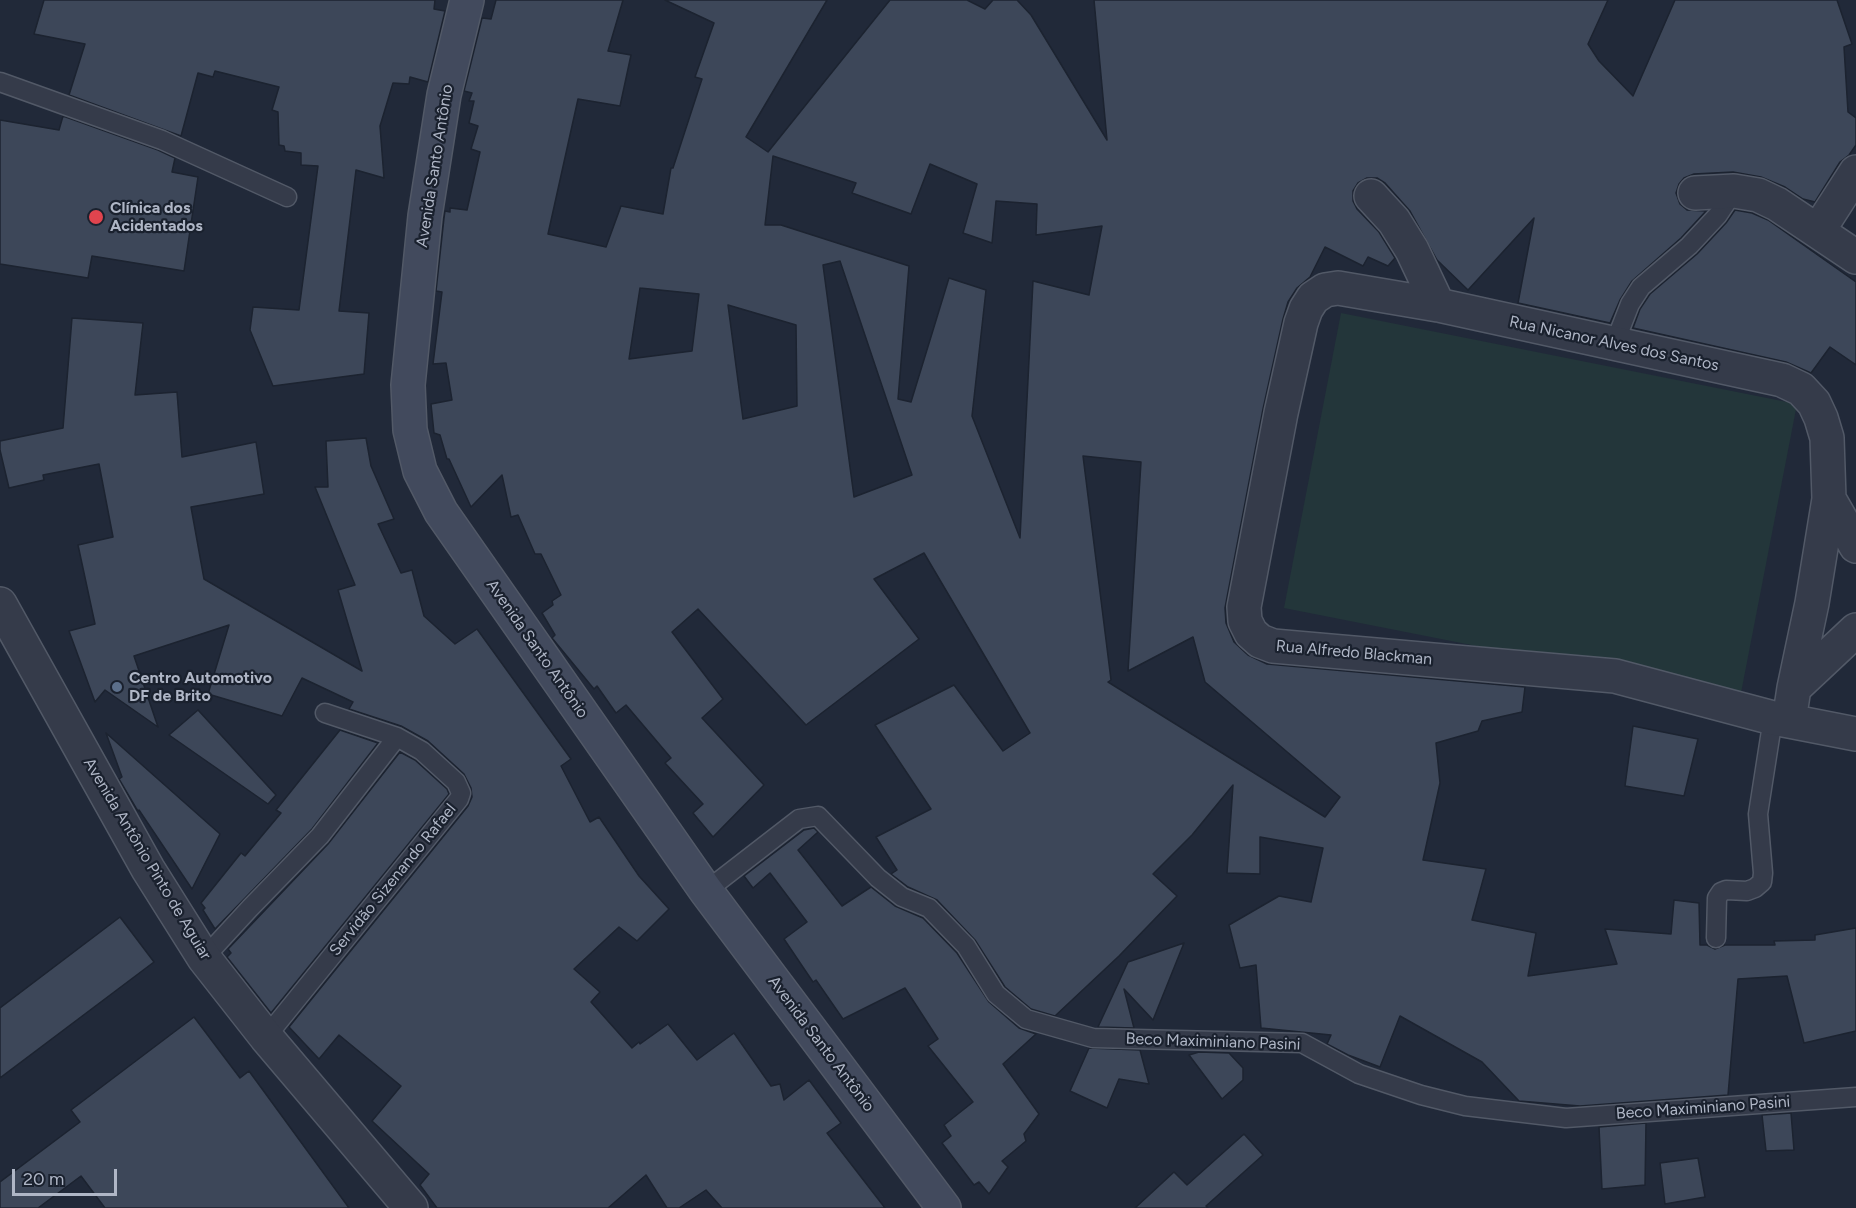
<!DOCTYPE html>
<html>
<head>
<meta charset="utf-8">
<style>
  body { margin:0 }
  #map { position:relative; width:1856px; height:1208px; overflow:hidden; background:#212939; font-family:Figtree,sans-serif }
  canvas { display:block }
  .scale { position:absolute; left:12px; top:1169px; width:105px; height:27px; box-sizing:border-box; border:3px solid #afb6c6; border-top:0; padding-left:8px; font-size:18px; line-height:21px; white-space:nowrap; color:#afb6c6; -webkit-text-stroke:4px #1a212e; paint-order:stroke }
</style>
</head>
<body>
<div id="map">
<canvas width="1856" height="1208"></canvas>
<div class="scale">20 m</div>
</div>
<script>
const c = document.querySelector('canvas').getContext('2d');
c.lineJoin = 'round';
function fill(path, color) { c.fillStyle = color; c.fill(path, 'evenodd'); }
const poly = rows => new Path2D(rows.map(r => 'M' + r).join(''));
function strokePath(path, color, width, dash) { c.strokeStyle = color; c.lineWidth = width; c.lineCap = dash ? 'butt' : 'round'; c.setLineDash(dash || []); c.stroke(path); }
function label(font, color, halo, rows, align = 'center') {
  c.font = font + ' Figtree,sans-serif'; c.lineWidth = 4.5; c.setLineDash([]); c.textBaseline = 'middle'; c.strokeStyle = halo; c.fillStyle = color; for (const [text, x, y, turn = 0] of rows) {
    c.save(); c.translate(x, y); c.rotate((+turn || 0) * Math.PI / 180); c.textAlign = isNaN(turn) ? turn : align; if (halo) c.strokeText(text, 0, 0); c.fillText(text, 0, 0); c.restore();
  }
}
const green = poly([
  [1341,313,1797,404,1740,698,1284,608]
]);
const building = poly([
  [44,0,435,0,434,9,445,11,428,82,410,77,409,84,393,83,380,126,384,178,356,170,339,311,369,313,364,374,273,386,250,330,253,307,299,310,318,166,301,165,301,153,285,151,284,146,279,145,278,112,272,110,279,87,215,71,213,77,198,73,181,136,69,95,85,44,34,34,44,0],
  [496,0,623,0,608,51,631,55,620,106,578,99,548,234,606,247,621,206,663,214,671,168,673,168,702,79,695,77,714,23,665,0,827,0,746,137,768,152,890,0,967,0,985,9,993,0,1017,0,1031,15,1107,140,1094,0,1608,0,1588,44,1599,61,1633,96,1675,0,1837,0,1852,44,1844,47,1848,112,1856,118,1856,145,1849,155,1840,162,1815,202,1803,199,1785,187,1761,177,1733,172,1694,174,1684,178,1679,184,1676,193,1680,204,1687,210,1706,211,1681,238,1632,281,1620,300,1610,323,1518,303,1534,218,1468,290,1437,260,1410,211,1385,183,1377,178,1367,178,1358,183,1353,191,1353,201,1357,209,1379,232,1395,258,1388,266,1368,257,1363,266,1325,247,1310,277,1297,288,1288,302,1283,319,1263,409,1225,608,1226,623,1234,642,1248,655,1267,664,1525,687,1522,712,1482,721,1478,731,1436,743,1440,783,1423,860,1486,869,1472,920,1536,933,1528,976,1617,964,1605,929,1671,934,1674,900,1699,903,1700,945,1707,945,1715,949,1725,945,1775,945,1774,941,1815,940,1815,935,1856,928,1856,1031,1804,1043,1787,976,1738,979,1728,1095,1580,1106,1519,1101,1482,1062,1400,1016,1380,1067,1348,1055,1327,1044,1331,1035,1261,1028,1256,965,1240,968,1229,925,1279,896,1311,902,1323,848,1260,837,1260,874,1227,873,1233,785,1192,835,1153,874,1177,896,1119,956,1055,1016,1031,1009,1005,987,975,940,937,900,908,887,891,874,897,870,876,837,931,809,875,725,954,685,1003,751,1030,733,924,553,874,579,919,639,806,725,698,609,672,632,723,699,702,718,764,785,713,837,693,813,703,804,665,763,671,758,626,705,616,713,597,686,594,689,552,638,555,635,542,613,553,605,552,601,561,595,541,554,535,554,518,515,511,517,502,475,471,507,449,459,447,459,440,435,434,433,431,404,452,400,446,363,433,364,442,292,436,291,444,218,445,211,450,212,450,208,467,210,480,152,471,149,478,126,469,123,474,101,469,101,472,93,464,91,482,18,491,19,496,0],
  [773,156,856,183,852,193,911,214,930,164,977,184,963,233,992,243,996,201,1037,204,1036,235,1102,226,1089,295,1033,281,1020,538,972,416,986,290,949,278,911,402,898,399,909,266,781,225,765,225,773,156],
  [840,261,912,475,854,497,823,265,840,261],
  [640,288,699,294,692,351,629,359,640,288],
  [728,305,796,325,797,406,743,419,728,305],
  [1083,456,1141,462,1128,671,1193,637,1205,682,1340,797,1325,817,1108,682,1111,680,1083,456],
  [63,116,158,150,175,158,172,172,198,177,184,271,92,256,88,278,0,264,0,120,59,130,63,116],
  [1735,210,1752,213,1768,220,1856,282,1856,365,1830,347,1811,373,1786,362,1633,328,1640,309,1650,294,1697,254,1726,223,1735,210],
  [72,318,143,323,135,395,177,392,182,457,256,442,264,494,191,507,204,579,362,671,338,590,355,585,315,487,328,487,326,441,366,438,371,466,394,519,378,524,401,573,412,570,424,616,455,644,477,629,571,759,561,766,590,822,599,817,639,876,669,909,637,941,619,927,574,969,600,992,591,1002,632,1048,639,1042,640,1044,668,1024,697,1060,734,1033,771,1086,780,1084,784,1100,809,1080,841,1123,827,1133,885,1208,722,1208,706,1190,679,1208,667,1208,646,1175,608,1208,437,1208,420,1185,429,1174,372,1121,401,1086,339,1035,319,1059,289,1027,468,806,472,797,471,788,464,774,428,741,401,726,349,709,353,702,302,678,282,716,208,694,229,625,134,656,158,727,105,690,95,702,69,631,95,624,78,545,113,537,99,464,43,475,44,480,9,488,0,450,0,441,63,428,72,318],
  [198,710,276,795,268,804,169,735,198,710],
  [1633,726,1698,739,1684,796,1625,786,1633,726],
  [340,730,378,743,312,829,215,929,203,910,205,908,201,903,241,853,245,856,281,813,276,810,340,730],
  [106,733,220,834,192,889,139,810,138,811,136,808,119,779,122,777,106,733],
  [400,752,415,760,447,789,449,794,271,1013,227,957,231,953,228,949,328,844,400,752],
  [814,828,818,832,798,850,842,906,871,887,895,906,923,918,957,953,989,1002,1019,1028,1036,1034,1003,1064,1039,1114,1024,1134,1026,1141,1002,1161,1008,1167,989,1194,979,1182,974,1185,942,1143,951,1136,944,1125,973,1102,928,1046,938,1039,905,988,843,1019,816,980,813,982,784,939,807,922,770,873,753,888,744,876,804,830,814,828],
  [120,917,154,962,0,1078,0,1008,120,917],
  [1184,943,1153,1020,1124,989,1134,1028,1098,1027,1128,962,1184,943],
  [194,1017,240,1078,249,1071,349,1208,105,1208,81,1176,38,1208,0,1208,0,1182,80,1122,71,1110,194,1017],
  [1089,1048,1140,1050,1149,1084,1119,1079,1107,1108,1070,1091,1089,1048],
  [1199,1052,1229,1053,1243,1068,1243,1080,1222,1099,1189,1055,1199,1052],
  [1791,1113,1794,1150,1766,1151,1762,1115,1791,1113],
  [1646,1123,1645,1185,1602,1189,1599,1127,1646,1123],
  [1244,1134,1263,1155,1206,1206,1208,1208,1135,1208,1174,1172,1187,1185,1244,1134],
  [1698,1158,1705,1197,1665,1204,1660,1163,1698,1158]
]);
const lane = poly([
  [0,82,162,140,287,197],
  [1614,345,1630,304,1641,287,1689,246,1718,215,1734,191],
  [706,891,799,819,818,816,878,878,902,897,929,908,966,946,996,994,1026,1019,1093,1038,1302,1043,1359,1074,1421,1095,1465,1106,1566,1118,1856,1097],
  [1716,938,1717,898,1721,892,1726,890,1747,891,1755,888,1762,882,1763,873,1758,814,1773,718],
  [204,958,250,908,320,836,397,737],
  [266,1037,459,799,461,793,456,782,422,751,397,737,325,713]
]);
const street = poly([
  [1695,193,1734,191,1758,195,1777,204,1856,257],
  [1371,196,1394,221,1412,250,1438,305],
  [1818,231,1856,172],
  [1829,499,1856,546],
  [0,604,148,869,204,958,266,1037,411,1208],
  [1794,688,1856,630],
  [1789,721,1794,688,1812,603,1829,499,1827,438,1821,418,1814,403,1801,389,1782,380,1438,305,1338,288,1325,290,1313,298,1306,309,1301,323,1281,413,1244,607,1245,621,1251,633,1260,641,1273,646,1615,676,1773,718,1789,721,1856,734]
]);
const secondary = poly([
  [467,0,444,95,425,216,408,385,410,430,420,471,441,512,706,891,944,1208]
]);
const markers = [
  [96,217,8,"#e0444e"],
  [117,687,6,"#5c6f8a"]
];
const streetNames = [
  ["Avenida Santo Antônio",435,166,-81],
  ["Rua Nicanor Alves dos Santos",1614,344,12],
  ["Avenida Santo Antônio",537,649,55],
  ["Rua Alfredo Blackman",1354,653,5],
  ["Avenida Antônio Pinto de Aguiar",147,859,59],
  ["Servidão Sizenando Rafael",393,880,-51],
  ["Beco Maximiniano Pasini",1213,1042,2],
  ["Avenida Santo Antônio",821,1044,53],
  ["Beco Maximiniano Pasini",1703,1108,-4]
];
const poiNames = [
  ["Clínica dos",110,208],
  ["Acidentados",110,226],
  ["Centro Automotivo",129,678],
  ["DF de Brito",129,696]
];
fill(green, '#23363a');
fill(building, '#3d4759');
strokePath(building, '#1c2330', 1.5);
strokePath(lane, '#525967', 21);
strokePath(street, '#525967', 36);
strokePath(secondary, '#525967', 36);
strokePath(lane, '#353b4a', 18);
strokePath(street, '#353b4a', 33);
strokePath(secondary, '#424a5d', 33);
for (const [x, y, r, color] of markers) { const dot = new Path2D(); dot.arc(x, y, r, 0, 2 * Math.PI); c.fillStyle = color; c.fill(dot); strokePath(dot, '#1a212e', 2); }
label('16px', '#afb6c6', '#1a212e', streetNames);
label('bold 16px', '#afb6c6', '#1a212e', poiNames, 'left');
</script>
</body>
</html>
